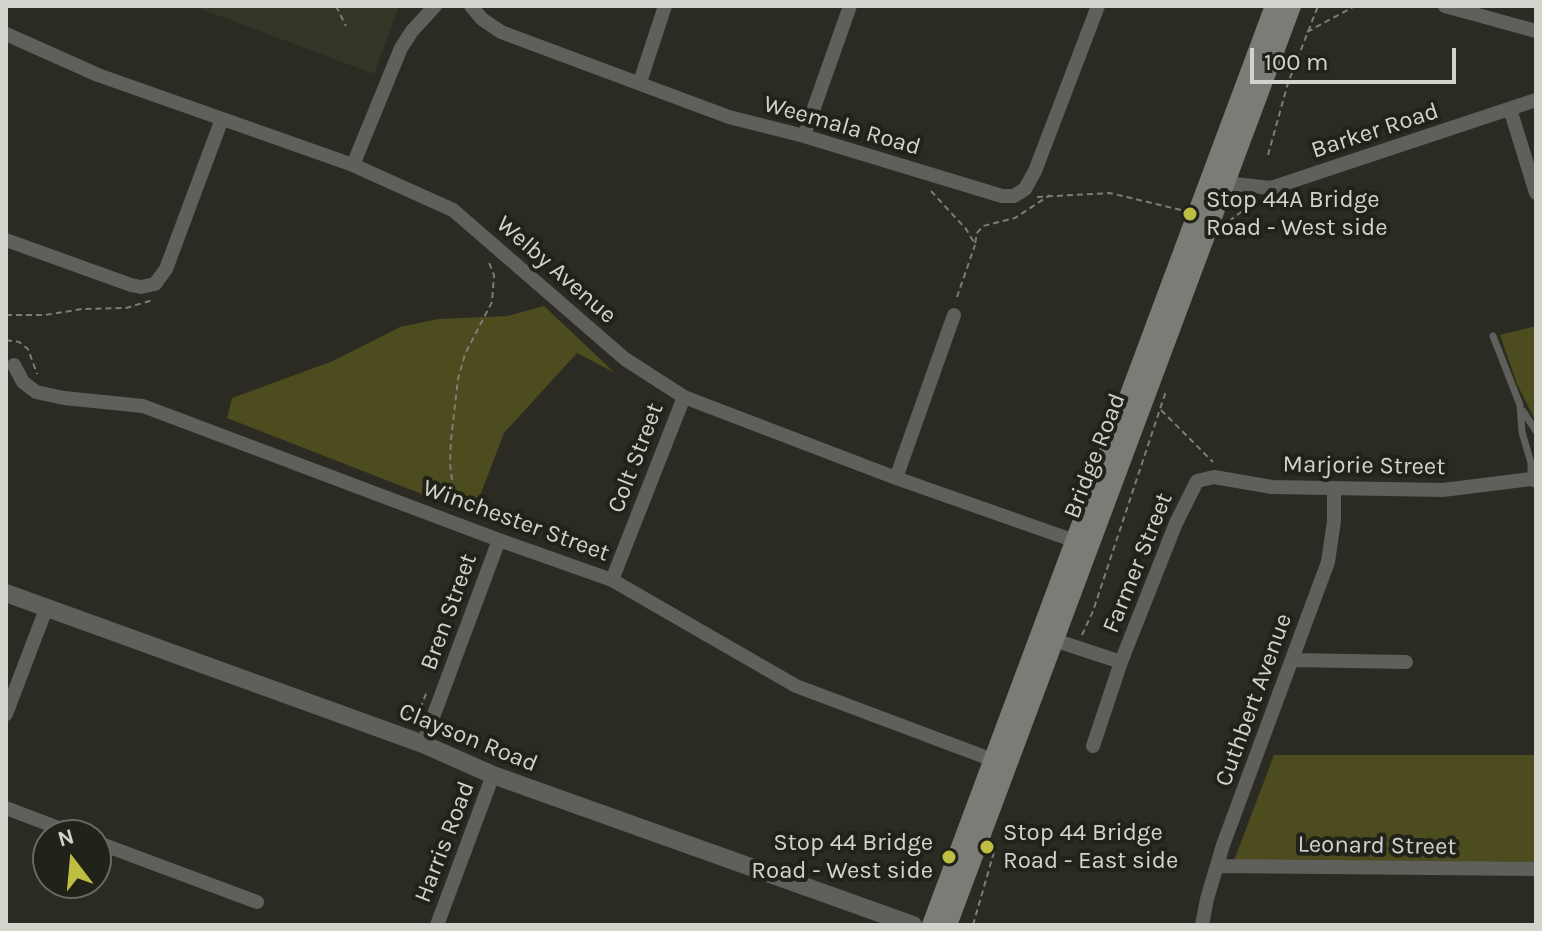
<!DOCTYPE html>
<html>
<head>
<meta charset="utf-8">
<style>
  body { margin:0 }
  #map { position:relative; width:1542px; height:931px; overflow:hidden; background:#2b2b23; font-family:Karla,sans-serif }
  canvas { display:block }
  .frame { position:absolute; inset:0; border:8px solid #d3d3ce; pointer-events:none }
  .north { position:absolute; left:32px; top:819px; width:80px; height:80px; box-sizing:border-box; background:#21221a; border:2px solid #686962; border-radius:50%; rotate:344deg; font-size:22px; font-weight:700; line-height:32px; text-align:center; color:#d3d3ce }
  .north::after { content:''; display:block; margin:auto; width:28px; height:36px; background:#bebf42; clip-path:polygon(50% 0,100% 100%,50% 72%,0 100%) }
  .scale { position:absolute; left:1250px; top:48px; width:206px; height:36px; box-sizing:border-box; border:4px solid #d3d3ce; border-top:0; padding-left:10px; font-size:24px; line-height:28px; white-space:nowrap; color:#d3d3ce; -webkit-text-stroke:6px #21221a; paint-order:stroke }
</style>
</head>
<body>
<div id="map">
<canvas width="1542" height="931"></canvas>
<div class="frame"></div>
<div class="north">N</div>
<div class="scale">100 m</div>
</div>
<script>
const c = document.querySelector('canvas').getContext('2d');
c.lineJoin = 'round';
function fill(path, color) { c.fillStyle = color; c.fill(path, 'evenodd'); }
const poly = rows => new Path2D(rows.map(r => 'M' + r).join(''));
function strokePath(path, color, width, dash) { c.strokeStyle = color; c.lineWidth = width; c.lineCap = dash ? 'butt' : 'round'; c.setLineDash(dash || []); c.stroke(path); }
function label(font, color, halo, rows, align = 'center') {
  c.font = font + ' Karla,sans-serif'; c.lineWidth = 8; c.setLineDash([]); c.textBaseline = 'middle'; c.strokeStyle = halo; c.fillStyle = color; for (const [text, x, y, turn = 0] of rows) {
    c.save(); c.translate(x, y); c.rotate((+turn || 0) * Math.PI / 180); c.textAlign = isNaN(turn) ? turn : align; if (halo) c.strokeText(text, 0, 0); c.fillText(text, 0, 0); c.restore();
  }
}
const built = poly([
  [193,6,399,6,374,74]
]);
const green = poly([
  [544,306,615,373,577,353,504,433,473,514,227,418,232,398,333,361,400,327,438,319,507,316],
  [1536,326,1536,422,1517,384,1500,335],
  [1274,755,1536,755,1536,869,1232,866]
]);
const path = poly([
  [336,6,346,26],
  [1307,32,1355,6],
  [1268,155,1288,83,1318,6],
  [931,191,966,229,975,244,977,233,983,226,1015,218,1050,195],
  [1037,197,1110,193,1181,210],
  [1229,221,1256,201],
  [957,297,975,245],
  [6,315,45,315,82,309,126,308,153,300],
  [6,340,19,342,28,349,37,374],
  [1161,410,1213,462],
  [471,514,461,503,453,488,450,463,451,440,458,379,465,354,492,302,494,275,488,260],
  [1082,635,1093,611,1166,391],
  [421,707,402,714,415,722,421,707,427,691],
  [973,925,994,852]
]);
const service = poly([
  [1493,336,1520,405,1522,432,1531,463,1531,479],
  [1523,411,1536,431]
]);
const minor = poly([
  [471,6,482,19,501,32,729,117,804,136,1002,196,1014,196,1025,189,1035,171,1098,6],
  [1445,6,1536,31],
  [6,34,98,75,353,165,453,210,625,359,684,397,896,478,1075,541],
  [640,82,665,6],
  [1510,109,1536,193],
  [804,136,850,6],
  [353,165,401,48,412,31,435,6],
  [1225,183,1271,188,1536,100],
  [6,240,131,285,141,287,155,284,166,269,222,119],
  [14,365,23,382,36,392,64,398,143,406,499,540,612,580,796,686,993,760],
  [896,478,954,315],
  [612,580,684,397],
  [1054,640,1121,662],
  [1292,660,1406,662],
  [6,714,46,609],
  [423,744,499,540],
  [1093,746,1121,662,1176,523,1197,481,1214,477,1272,487,1443,490,1531,479,1536,481],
  [6,808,77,835],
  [96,842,257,902],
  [1217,866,1536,869],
  [437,925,493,775],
  [1202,925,1207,899,1223,845,1328,562,1334,521,1334,489]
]);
const tertiary = poly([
  [6,593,423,744,493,775,913,925]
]);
const secondary = poly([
  [932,925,1275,6],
  [947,925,1291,6]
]);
const markers = [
  [1190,214,8,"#bebf42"],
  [987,847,8,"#bebf42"],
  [949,857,8,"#bebf42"]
];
const streetNames = [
  ["Weemala Road",842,126,16],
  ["Barker Road",1375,131,-18],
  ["Welby Avenue",556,270,41],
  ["Bridge Road",1095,456,-69],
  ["Colt Street",636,458,-69],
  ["Marjorie Street",1364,466,1],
  ["Winchester Street",516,521,20],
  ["Farmer Street",1138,563,-68],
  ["Bren Street",449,612,-70],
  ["Cuthbert Avenue",1254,700,-70],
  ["Clayson Road",468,738,22],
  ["Harris Road",445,842,-69],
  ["Leonard Street",1377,846,1]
];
const poiNames = [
  ["Stop 44A Bridge",1206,200],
  ["Road - West side",1206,228],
  ["Stop 44 Bridge",1003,833],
  ["Road - East side",1003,861],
  ["Stop 44 Bridge",933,843,"right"],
  ["Road - West side",933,871,"right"]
];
fill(built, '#343527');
fill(green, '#4c4c1e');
strokePath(path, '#7d7d76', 2, [6, 4]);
strokePath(service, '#5f5f5b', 7);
strokePath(minor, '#5f5f5b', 14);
strokePath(tertiary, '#5f5f5b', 18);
strokePath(secondary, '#7b7c76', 20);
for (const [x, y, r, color] of markers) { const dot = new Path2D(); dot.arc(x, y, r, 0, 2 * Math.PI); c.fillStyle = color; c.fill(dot); strokePath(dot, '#21221a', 3); }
label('24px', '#d3d3ce', '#21221a', streetNames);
label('24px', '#d3d3ce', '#21221a', poiNames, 'left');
</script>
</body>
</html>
